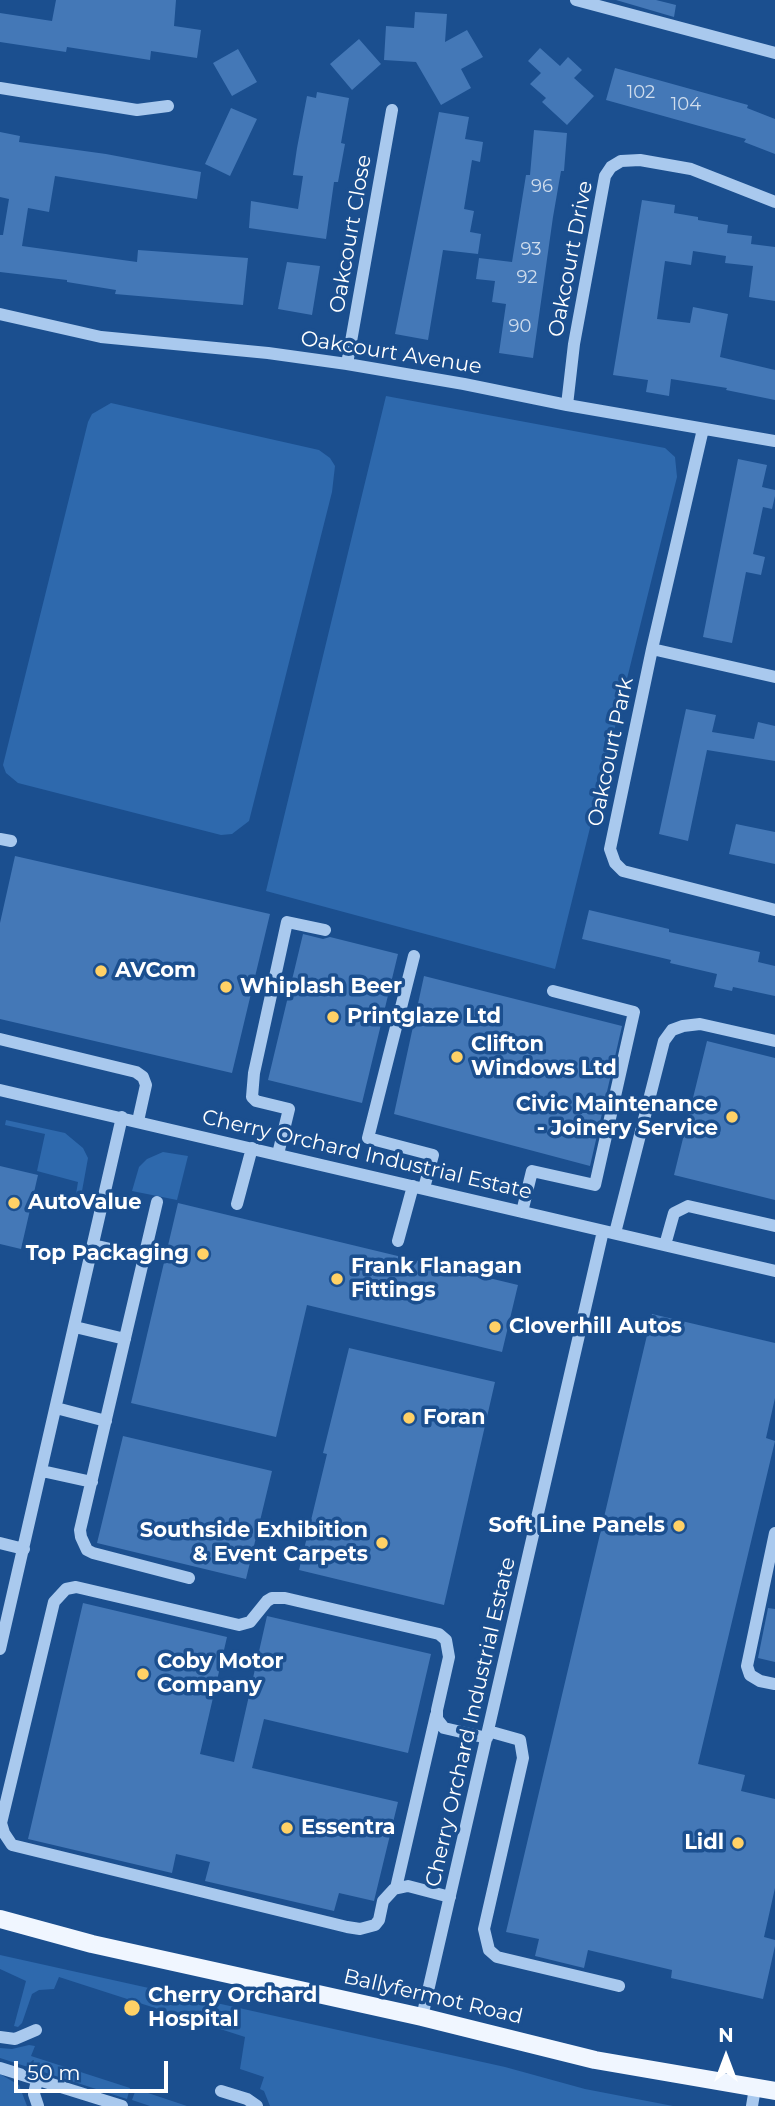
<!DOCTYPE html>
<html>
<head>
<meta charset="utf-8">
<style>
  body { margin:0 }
  #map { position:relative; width:775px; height:2106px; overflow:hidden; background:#1b4f8f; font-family:Montserrat,sans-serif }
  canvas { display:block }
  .north { position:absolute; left:691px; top:2022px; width:70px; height:70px; -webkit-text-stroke:5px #1b4f8f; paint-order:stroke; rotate:0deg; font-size:19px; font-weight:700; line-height:28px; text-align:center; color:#fff }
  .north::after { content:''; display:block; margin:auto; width:24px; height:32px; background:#fff; clip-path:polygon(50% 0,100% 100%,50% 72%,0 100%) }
  .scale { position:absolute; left:14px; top:2061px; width:154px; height:32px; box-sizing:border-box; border:4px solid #fff; border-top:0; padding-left:9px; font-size:21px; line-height:24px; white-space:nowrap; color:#fff; -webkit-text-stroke:5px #1b4f8f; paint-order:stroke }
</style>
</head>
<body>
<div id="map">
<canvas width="775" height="2106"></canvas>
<div class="north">N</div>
<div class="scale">50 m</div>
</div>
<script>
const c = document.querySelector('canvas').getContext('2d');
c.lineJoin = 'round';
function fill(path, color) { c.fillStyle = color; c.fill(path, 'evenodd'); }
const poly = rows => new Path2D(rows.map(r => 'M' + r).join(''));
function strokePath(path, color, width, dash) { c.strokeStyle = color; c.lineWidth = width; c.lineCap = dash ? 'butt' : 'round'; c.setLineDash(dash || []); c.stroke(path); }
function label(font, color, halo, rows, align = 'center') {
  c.font = font + ' Montserrat,sans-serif'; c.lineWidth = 7; c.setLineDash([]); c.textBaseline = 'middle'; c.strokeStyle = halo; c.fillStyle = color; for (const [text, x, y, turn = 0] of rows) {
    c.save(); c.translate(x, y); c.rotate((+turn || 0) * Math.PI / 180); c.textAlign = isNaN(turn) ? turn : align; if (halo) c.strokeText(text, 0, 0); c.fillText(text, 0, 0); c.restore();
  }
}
const green = poly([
  [386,396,665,448,675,457,677,477,555,969,266,891],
  [111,403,319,450,330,458,335,466,332,492,249,821,232,834,221,835,18,783,6,773,3,765,88,422,92,414],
  [6,1120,65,1133,83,1148,88,1158,80,1202,75,1200,78,1182,37,1171,45,1134,5,1125],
  [163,1152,188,1156,177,1200,132,1191,139,1167,147,1159],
  [0,1955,505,2067,585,2089,673,2106,270,2106,264,2091,260,2089,264,2077,240,2069,245,2037,59,1977,54,1989,39,1990,32,1994,22,2023,18,2027,14,2026,26,1981,0,1969],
  [29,2045,35,2046,31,2056,130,2088,127,2099,0,2058,0,2048,12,2049],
  [0,2074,19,2085,27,2106,0,2106],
  [136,2089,187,2106,150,2106,132,2100]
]);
const building = poly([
  [56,0,176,0,174,26,201,30,197,58,151,51,150,60,67,47,66,52,0,42,0,13,52,21],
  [616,0,656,0,676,5,674,17],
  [415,12,447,14,445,42,467,30,483,57,461,69,471,88,441,105,416,62,384,60,386,26,414,28],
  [359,39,381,64,352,90,330,64],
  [540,48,560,66,568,57,582,70,574,78,594,96,567,125,542,102,546,98,530,84,541,73,528,61],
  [238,49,257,82,232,96,213,63],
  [615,68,748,105,747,108,775,119,775,154,744,142,746,139,606,100],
  [317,92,349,98,341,143,345,144,338,182,334,182,326,239,249,228,251,201,298,209,303,176,293,175,297,148,307,96,316,98],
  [231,108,257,119,230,176,205,164],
  [439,112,469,117,465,139,483,142,480,162,472,160,464,209,474,211,470,232,481,234,478,254,443,250,428,340,395,334],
  [534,130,567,133,564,171,561,171,553,217,533,358,499,353,506,304,492,302,495,281,476,279,479,258,512,262,526,175,530,175],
  [0,132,20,136,19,142,106,154,201,172,197,199,55,176,49,212,28,208,22,246,137,262,138,250,248,258,243,305,115,294,116,290,67,282,67,280,0,272,0,235,3,235,9,199,0,197],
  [642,200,675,205,674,213,698,217,698,220,728,225,727,233,752,236,751,244,775,247,775,301,749,297,753,266,725,263,726,256,693,251,691,265,665,261,657,319,690,323,693,307,728,314,720,357,775,370,775,400,726,390,727,388,671,379,669,396,646,392,648,380,613,375],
  [287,262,320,266,312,315,278,309],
  [738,459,767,465,762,487,775,490,775,496,772,509,763,507,753,554,765,557,761,575,746,572,732,643,703,637],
  [686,709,716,715,712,732,754,739,758,722,775,726,775,761,707,750,688,841,659,834],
  [736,824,775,832,775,864,729,854],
  [15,856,270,914,232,1073,0,1019,0,923],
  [589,910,669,929,669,932,760,952,758,962,775,966,775,996,733,987,732,991,714,987,717,974,670,963,671,960,582,939],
  [303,934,323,939,330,937,398,954,362,1103,268,1080],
  [424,976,622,1026,590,1166,394,1114],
  [707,1041,775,1058,775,1200,674,1175],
  [0,1166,38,1175,21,1249,0,1244],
  [178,1203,518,1285,502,1352,307,1305,276,1437,131,1403],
  [652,1314,775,1343,775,1398,766,1438,775,1441,698,1764,745,1775,741,1791,775,1799,775,1888,764,1937,775,1940,775,1946,763,1999,671,1978,672,1970,588,1950,584,1968,535,1956,539,1939,506,1932],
  [349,1348,495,1382,444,1605,299,1570,327,1454,323,1453],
  [123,1436,272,1471,246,1579,97,1543],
  [83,1603,227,1637,200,1754,234,1762,267,1616,431,1654,408,1753,264,1719,252,1768,398,1802,374,1901,339,1893,334,1911,205,1881,210,1862,176,1854,172,1873,28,1839],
  [768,1608,775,1609,775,1662,758,1658]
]);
const minor = poly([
  [576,0,775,53],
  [0,88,137,110,168,106],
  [0,314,101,337,268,353,347,364,464,384,567,405,775,441],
  [347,364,392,110],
  [567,405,574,344,605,176,611,167,621,161,640,160,691,169,775,202],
  [703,429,652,649,610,849,615,863,623,871,775,910],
  [652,649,775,677],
  [0,839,11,841],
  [414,956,368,1138,433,1155,424,1188],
  [0,1039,136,1072,143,1077,146,1085,138,1121],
  [0,1090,775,1271],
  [278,1154,289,1109,256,1101,252,1097,254,1073,287,922,325,930],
  [157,1202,80,1530,81,1537,87,1550,93,1553,189,1578],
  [237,1204,252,1148],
  [522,1212,532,1171,595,1185,634,1012,553,991],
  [615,1233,664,1041,672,1030,683,1026,700,1024,775,1041],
  [398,1241,413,1186],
  [93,1245,145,1257],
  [665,1245,674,1213,688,1206,775,1226],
  [75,1327,125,1339],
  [56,1408,106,1421],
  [42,1471,92,1482],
  [775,1533,747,1666,750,1675,760,1681,775,1684],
  [0,1543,24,1549],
  [0,1649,122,1117],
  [488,1731,520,1740,523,1758,484,1929,489,1950,497,1957,619,1986],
  [396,1888,436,1715],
  [450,1897,408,1886,394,1889,383,1901,379,1920,375,1925,360,1929,347,1927,12,1845,4,1833,1,1823,54,1602,66,1589,76,1587,239,1625,250,1622,267,1601,272,1598,285,1598,439,1634,446,1640,449,1657,437,1710,437,1719,444,1728,487,1738],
  [422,2017,603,1231],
  [0,2037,15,2039,36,2030],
  [0,2068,122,2106],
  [37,2080,34,2094,38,2106],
  [221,2091,247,2099,257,2106],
  [752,2106,755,2088]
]);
const major = poly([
  [0,1919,92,1944,422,2017,595,2060,775,2091]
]);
const markers = [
  [101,971,7,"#ffd166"],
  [226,987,7,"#ffd166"],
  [333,1017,7,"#ffd166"],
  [457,1057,7,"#ffd166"],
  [732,1117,7,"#ffd166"],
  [14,1203,7,"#ffd166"],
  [203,1254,7,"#ffd166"],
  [337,1279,7,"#ffd166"],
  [495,1327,7,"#ffd166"],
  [409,1418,7,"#ffd166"],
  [679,1526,7,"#ffd166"],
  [382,1543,7,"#ffd166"],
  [143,1674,7,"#ffd166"],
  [287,1828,7,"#ffd166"],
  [738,1843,7,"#ffd166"],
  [132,2008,9,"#ffd166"]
];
const numberNames = [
  ["102",641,93],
  ["104",686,105],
  ["96",542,187],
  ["93",531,250],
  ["92",527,278],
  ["90",520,327]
];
const streetNames = [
  ["Oakcourt Close",351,234,-80],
  ["Oakcourt Drive",571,259,-79],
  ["Oakcourt Avenue",391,353,9],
  ["Oakcourt Park",611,752,-78],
  ["Cherry Orchard Industrial Estate",367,1155,13],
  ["Cherry Orchard Industrial Estate",471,1722,-77],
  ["Ballyfermot Road",433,1997,13]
];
const poiNames = [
  ["AVCom",115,971],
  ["Whiplash Beer",240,987],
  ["Printglaze Ltd",347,1017],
  ["Clifton",471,1045],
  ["Windows Ltd",471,1069],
  ["Civic Maintenance",718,1105,"right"],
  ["- Joinery Service",718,1129,"right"],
  ["AutoValue",28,1203],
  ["Top Packaging",189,1254,"right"],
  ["Frank Flanagan",351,1267],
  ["Fittings",351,1291],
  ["Cloverhill Autos",509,1327],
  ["Foran",423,1418],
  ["Soft Line Panels",665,1526,"right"],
  ["Southside Exhibition",368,1531,"right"],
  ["& Event Carpets",368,1555,"right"],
  ["Coby Motor",157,1662],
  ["Company",157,1686],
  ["Essentra",301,1828],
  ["Lidl",724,1843,"right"],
  ["Cherry Orchard",148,1996],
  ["Hospital",148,2020]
];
fill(green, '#2e69ad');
fill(building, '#4478b7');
strokePath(minor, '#a9c9ee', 12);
strokePath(major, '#f0f6ff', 18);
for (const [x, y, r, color] of markers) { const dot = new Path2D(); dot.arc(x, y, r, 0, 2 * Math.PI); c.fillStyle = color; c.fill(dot); strokePath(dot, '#1b4f8f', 2.5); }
label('18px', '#d0dded', null, numberNames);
label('21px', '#fff', '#1b4f8f', streetNames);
label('bold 21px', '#fff', '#1b4f8f', poiNames, 'left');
</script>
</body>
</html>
